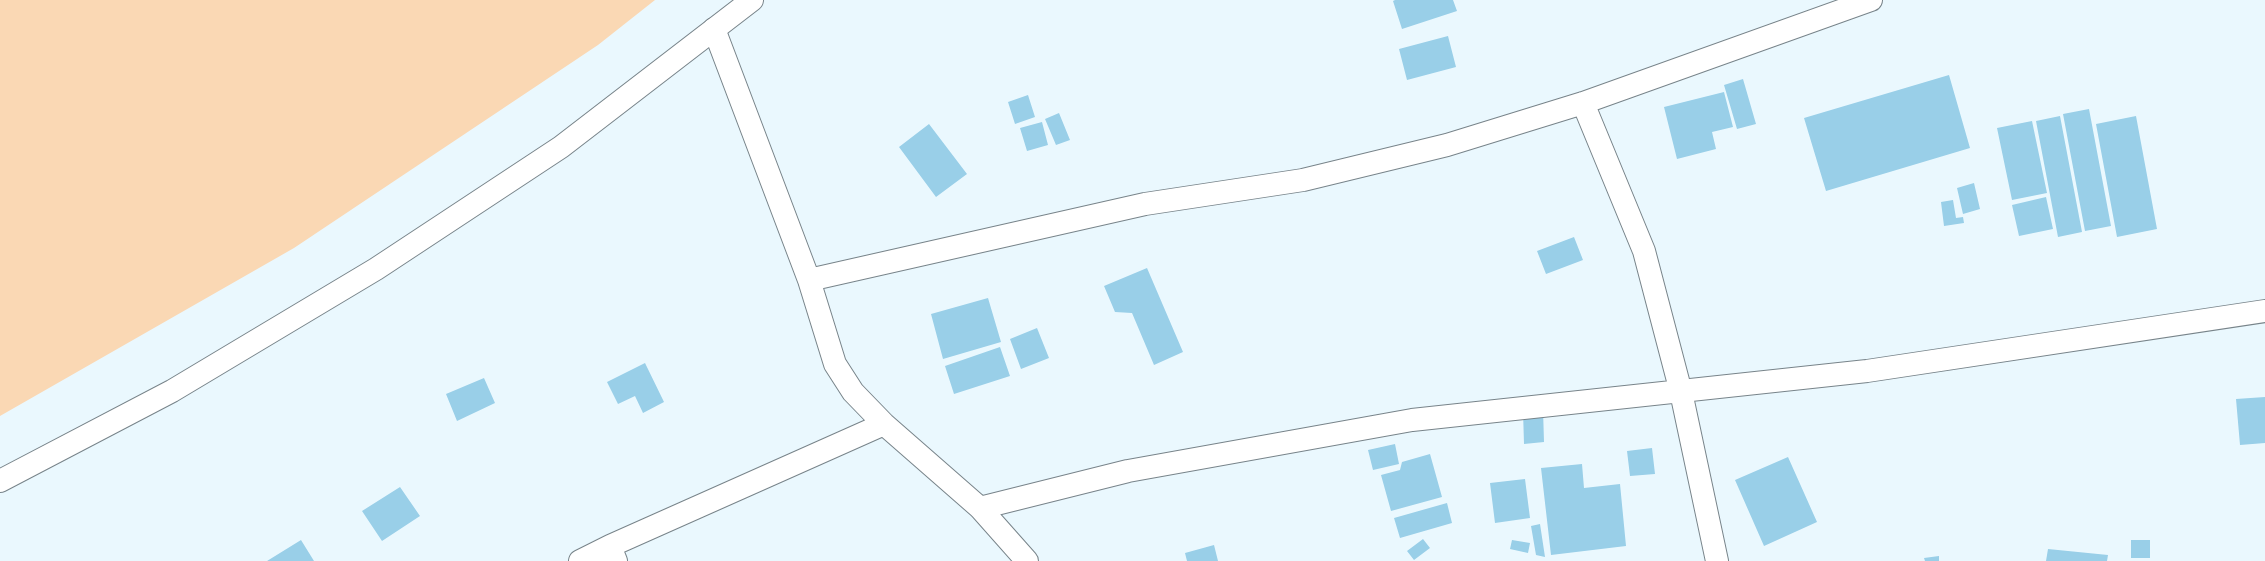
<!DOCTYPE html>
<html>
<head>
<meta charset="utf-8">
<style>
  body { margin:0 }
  canvas { display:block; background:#eaf8fe }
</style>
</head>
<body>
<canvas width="2265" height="561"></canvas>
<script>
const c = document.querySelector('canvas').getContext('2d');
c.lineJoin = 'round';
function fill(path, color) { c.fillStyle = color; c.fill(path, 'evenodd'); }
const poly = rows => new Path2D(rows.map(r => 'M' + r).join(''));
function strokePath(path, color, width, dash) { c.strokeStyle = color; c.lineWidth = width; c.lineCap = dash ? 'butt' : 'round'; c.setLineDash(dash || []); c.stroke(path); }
const green = poly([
  [0,0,655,0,598,45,294,248,0,416]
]);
const building = poly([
  [1395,0,1453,0,1457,11,1402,29,1393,1],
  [1448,36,1456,67,1407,80,1399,49],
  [1949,75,1970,148,1826,191,1804,118],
  [1743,79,1756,124,1737,129,1724,85],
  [1724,92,1733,127,1712,132,1716,149,1677,159,1664,107],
  [1028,95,1035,117,1015,124,1008,102],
  [2089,109,2111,226,2085,231,2063,114],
  [1059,113,1070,140,1056,145,1045,119],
  [2060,116,2082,232,2058,237,2036,121],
  [2136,116,2157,229,2117,237,2096,124],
  [2032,121,2047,193,2012,200,1997,128],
  [1042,122,1048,145,1027,151,1020,128],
  [929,124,967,174,936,197,899,147],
  [1974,183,1980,209,1963,214,1957,188],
  [2046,197,2053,229,2019,236,2012,205],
  [1953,200,1956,218,1963,217,1964,223,1944,226,1941,202],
  [1574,237,1583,260,1546,274,1537,251],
  [1147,268,1183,352,1154,365,1132,313,1115,312,1104,286],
  [988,298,1001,342,943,359,931,314],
  [1037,328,1049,358,1021,369,1010,339],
  [1000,347,1010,376,954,394,945,366],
  [645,363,664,402,643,413,635,396,618,404,607,382],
  [484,378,495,403,457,421,446,394],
  [2265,397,2265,443,2240,445,2236,399],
  [1543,409,1544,442,1524,444,1523,411],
  [1395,444,1399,464,1373,470,1368,450],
  [1652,448,1655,474,1630,476,1627,451],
  [1430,454,1442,497,1391,511,1381,475,1400,470,1402,462],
  [1788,457,1817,522,1764,546,1735,480],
  [1582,464,1584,488,1620,484,1626,546,1551,555,1541,468],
  [1525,479,1530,518,1495,523,1490,483],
  [400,487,420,516,382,541,362,511],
  [1447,503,1452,523,1400,538,1394,518],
  [1540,524,1545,557,1536,555,1531,526],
  [1423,539,1430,548,1414,560,1407,551],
  [301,540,314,561,267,561],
  [1512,540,1530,543,1528,553,1510,549],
  [2131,540,2150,540,2150,558,2131,558],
  [1214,545,1218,561,1187,561,1185,553],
  [2048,549,2108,555,2107,561,2046,561],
  [1939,556,1939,561,1925,561,1924,558]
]);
const minor = poly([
  [714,29,809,280,835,364,853,392,884,424,980,508,1027,561],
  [1583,103,1644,251,1681,392,1717,561],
  [809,280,1145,204,1303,180,1447,145,1583,103,1871,0],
  [980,508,1128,471,1412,420,1867,371,2265,311],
  [580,561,610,546],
  [616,561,610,546,884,424]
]);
const tertiary = poly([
  [0,481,172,391,376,269,561,147,752,0]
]);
fill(green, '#fad8b4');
fill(building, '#99cfe8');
strokePath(minor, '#78848a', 24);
strokePath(tertiary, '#78848a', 24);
strokePath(minor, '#fff', 22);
strokePath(tertiary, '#fff', 22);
</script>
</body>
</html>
